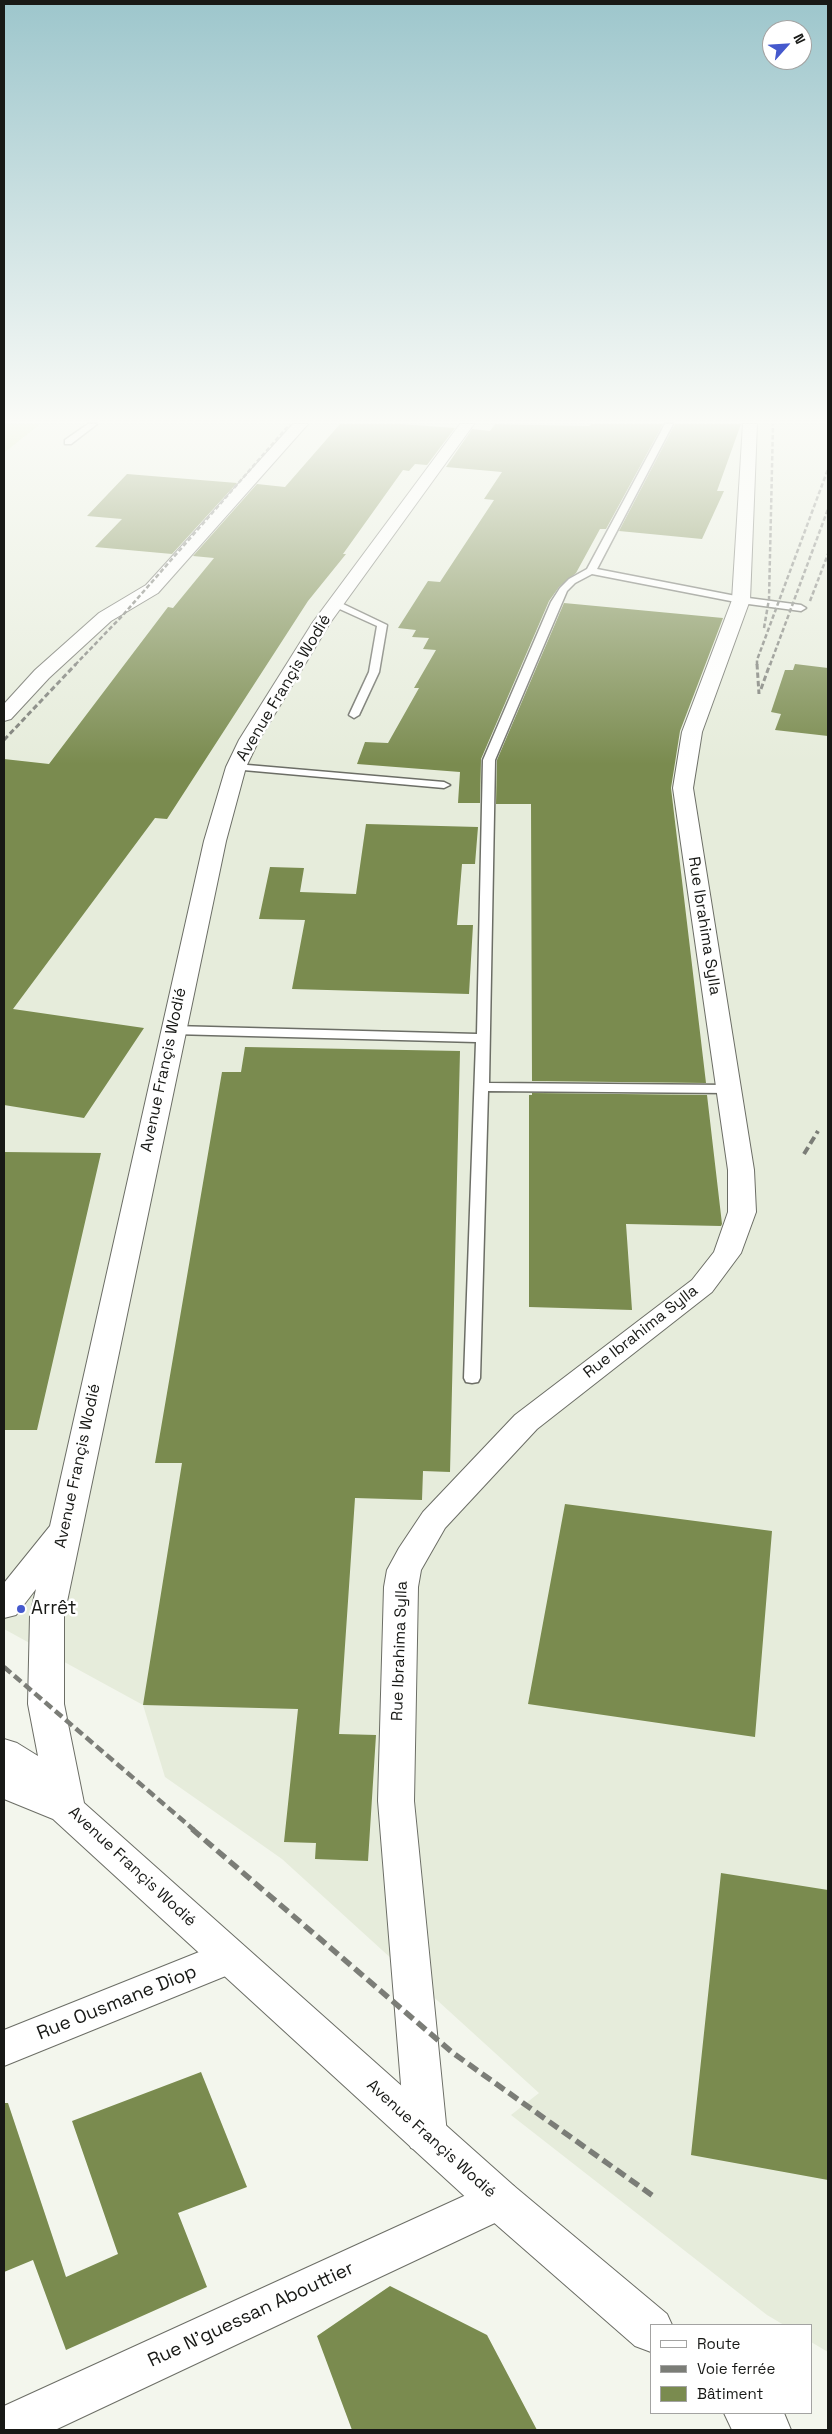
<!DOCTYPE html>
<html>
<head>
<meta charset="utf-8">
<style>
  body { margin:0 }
  #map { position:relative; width:832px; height:2434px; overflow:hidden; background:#f3f6ed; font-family:"Space Grotesk",sans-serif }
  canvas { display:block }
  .frame { position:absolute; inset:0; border:5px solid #181916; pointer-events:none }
  .legend { position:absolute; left:650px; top:2324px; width:162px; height:90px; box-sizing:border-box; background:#fff; border:1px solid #a3a3a2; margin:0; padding:6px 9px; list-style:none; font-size:15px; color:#181916 }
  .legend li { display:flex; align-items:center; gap:10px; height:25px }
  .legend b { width:25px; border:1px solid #a3a3a2 }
  .north { position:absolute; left:762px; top:20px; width:50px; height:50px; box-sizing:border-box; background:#fff; border:1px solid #a3a3a2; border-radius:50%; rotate:64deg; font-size:14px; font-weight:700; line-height:20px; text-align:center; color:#181916 }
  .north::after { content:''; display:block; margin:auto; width:18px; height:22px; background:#4559cd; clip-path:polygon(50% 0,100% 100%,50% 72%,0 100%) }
</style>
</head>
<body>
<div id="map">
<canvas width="832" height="2434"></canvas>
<div class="frame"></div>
<ul class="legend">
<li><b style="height:6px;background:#fff"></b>Route</li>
<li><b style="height:6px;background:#7b7d77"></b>Voie ferrée</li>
<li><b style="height:14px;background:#7a8b4f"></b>Bâtiment</li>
</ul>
<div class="north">N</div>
</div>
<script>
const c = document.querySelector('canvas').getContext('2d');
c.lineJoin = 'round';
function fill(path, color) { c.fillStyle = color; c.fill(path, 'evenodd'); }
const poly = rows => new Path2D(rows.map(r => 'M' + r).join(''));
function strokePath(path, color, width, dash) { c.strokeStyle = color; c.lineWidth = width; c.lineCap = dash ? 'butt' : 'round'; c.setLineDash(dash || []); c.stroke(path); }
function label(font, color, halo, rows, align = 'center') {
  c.font = font + ' "Space Grotesk",sans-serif'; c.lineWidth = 5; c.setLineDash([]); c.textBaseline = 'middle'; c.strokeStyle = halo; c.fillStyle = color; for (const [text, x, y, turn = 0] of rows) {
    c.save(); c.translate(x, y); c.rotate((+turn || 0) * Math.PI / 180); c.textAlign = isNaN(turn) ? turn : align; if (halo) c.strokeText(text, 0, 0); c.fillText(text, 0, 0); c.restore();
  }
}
const built = poly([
  [40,424,828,424,828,2352,811,2342,811,2325,784,2325,767,2315,511,2115,539,2093,282,1859,165,1777,143,1705,4,1629,4,453]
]);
const water = poly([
  [4,424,40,424,4,453]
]);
const building = poly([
  [340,424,402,424,455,428,427,465,415,464,409,471,403,470,343,554,346,554,308,601,167,819,155,818,13,1009,144,1028,84,1118,4,1105,4,759,49,764,168,607,173,608,214,558,193,556,257,484,285,487],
  [495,424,589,426,591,424,663,424,606,529,600,529,576,573,559,587,549,601,481,759,480,803,458,803,460,772,357,764,365,742,388,743,419,688,414,688,436,650,423,649,429,638,412,637,416,630,398,628,428,581,440,582,494,500,484,499,502,472,446,467,472,429,490,431],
  [675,424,741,424,717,491,724,491,702,539,619,531],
  [127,474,237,483,172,554,95,547,122,519,87,516],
  [564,603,723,618,680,731,671,788,706,1083,532,1081,531,804,496,804,497,760],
  [795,664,828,668,828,736,775,730,781,714,771,712,785,670,793,670],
  [366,824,478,827,475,864,462,864,457,925,473,925,469,994,292,989,305,920,259,919,270,867,304,868,300,892,356,894],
  [245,1047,460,1051,450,1472,423,1471,422,1500,355,1498,339,1734,376,1735,368,1861,315,1859,316,1843,284,1842,298,1709,143,1705,182,1463,155,1463,222,1072,241,1072],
  [532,1093,707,1095,722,1224,721,1226,626,1224,632,1310,529,1307,529,1095,532,1095],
  [4,1152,101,1153,37,1430,4,1430],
  [565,1504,772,1531,755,1737,528,1704],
  [721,1873,828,1890,828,2180,691,2155],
  [201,2072,247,2187,178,2213,207,2287,66,2350,33,2260,4,2272,4,2103,8,2103,66,2277,118,2254,72,2121],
  [390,2286,487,2335,537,2430,352,2430,317,2336]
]);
const service = poly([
  [88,424,97,424,71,444,65,444,65,440,88,424],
  [665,424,673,424,597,569,741,597,801,605,806,608,801,611,741,603,592,574,575,583,567,591,495,760,489,1083,729,1085,736,1089,729,1093,488,1091,480,1378,478,1382,472,1383,466,1382,464,1378,476,1042,173,1034,166,1030,173,1026,477,1034,483,760,551,602,560,588,569,579,587,569,665,424],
  [333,602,339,602,387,625,379,672,359,715,354,718,349,715,369,672,377,626,333,606,333,602],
  [236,764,444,782,450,785,444,788,232,769,230,767,236,764]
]);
const minor = poly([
  [743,424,757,424,750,600,702,732,693,788,754,1170,756,1212,741,1253,712,1292,537,1429,445,1528,421,1570,418,1587,414,1801,447,2134,441,2148,426,2153,411,2148,405,2134,378,1801,384,1587,387,1570,399,1548,423,1512,515,1415,692,1280,714,1252,728,1212,728,1170,673,788,682,732,732,600,743,424],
  [229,1940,243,1945,249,1957,243,1969,4,2066,4,2030,229,1940],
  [499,2180,514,2186,521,2200,514,2214,55,2430,4,2430,4,2406,499,2180]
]);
const tertiary = poly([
  [293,424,308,424,158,593,111,621,49,678,11,719,4,721,4,704,35,670,99,613,146,585,293,424]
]);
const secondary = poly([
  [460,424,474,424,330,623,259,740,246,767,226,841,64,1616,64,1704,84,1803,514,2186,667,2314,672,2325,651,2325,651,2352,635,2346,484,2214,53,1819,4,1799,4,1739,17,1743,38,1756,28,1704,30,1616,36,1589,16,1615,4,1618,4,1583,50,1526,204,841,226,767,239,740,313,622,460,424],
  [724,2413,784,2413,791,2430,732,2430,724,2413]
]);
const railFar4 = poly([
  [810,601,828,554],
  [764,628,769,599,773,424],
  [75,665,123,615,290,424],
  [757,665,757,660,828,469],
  [770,665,828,509]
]);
const railFar3 = poly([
  [757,664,759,694],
  [761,689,770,664],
  [4,740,76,664]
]);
const railFar2 = poly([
  [804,1154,818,1131]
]);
const railFar1 = poly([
  [4,1667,194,1830]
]);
const rail = poly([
  [192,1829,453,2053,656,2198]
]);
const markers = [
  [21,1609,5,"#4559cd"]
];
const streetNames = [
  ["Avenue Françis Wodié",284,688,-59],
  ["Rue Ibrahima Sylla",704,926,81],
  ["Avenue Françis Wodié",164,1070,-78],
  ["Rue Ibrahima Sylla",641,1332,-38],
  ["Avenue Françis Wodié",78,1466,-78],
  ["Rue Ibrahima Sylla",400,1651,-88],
  ["Avenue Françis Wodié",132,1867,43],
  ["Avenue Françis Wodié",431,2139,42]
];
const nearPoinames = [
  ["Arrêt",31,1609]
];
const nearStreetnames = [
  ["Rue Ousmane Diop",117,2003,-22],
  ["Rue N'guessan Abouttier",251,2315,-25]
];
fill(built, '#e6ecdb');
fill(water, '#cee2a2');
fill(building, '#7a8b4f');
strokePath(service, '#6c6e66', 3);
strokePath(minor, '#6c6e66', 2);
strokePath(tertiary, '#6c6e66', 2);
strokePath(secondary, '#6c6e66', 2);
fill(service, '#fff');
fill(minor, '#fff');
fill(tertiary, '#fff');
fill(secondary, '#fff');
strokePath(railFar4, '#7b7d77', 2.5, [4.5, 2.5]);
strokePath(railFar3, '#7b7d77', 3, [5.5, 3]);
strokePath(railFar2, '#7b7d77', 4, [8, 4]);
strokePath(railFar1, '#7b7d77', 4.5, [9, 4.5]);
strokePath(rail, '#7b7d77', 5.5, [11, 5.5]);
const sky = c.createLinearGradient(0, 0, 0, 764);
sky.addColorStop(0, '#9dc6cc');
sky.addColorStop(0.55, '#fafbf7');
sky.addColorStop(1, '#fafbf700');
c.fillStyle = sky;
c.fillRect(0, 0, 832, 764);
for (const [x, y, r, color] of markers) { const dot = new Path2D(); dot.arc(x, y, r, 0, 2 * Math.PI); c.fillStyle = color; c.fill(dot); strokePath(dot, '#fff', 2); }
label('16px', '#181916', '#fff', streetNames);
label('19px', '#181916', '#fff', nearPoinames, 'left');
label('19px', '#181916', '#fff', nearStreetnames);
</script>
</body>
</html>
